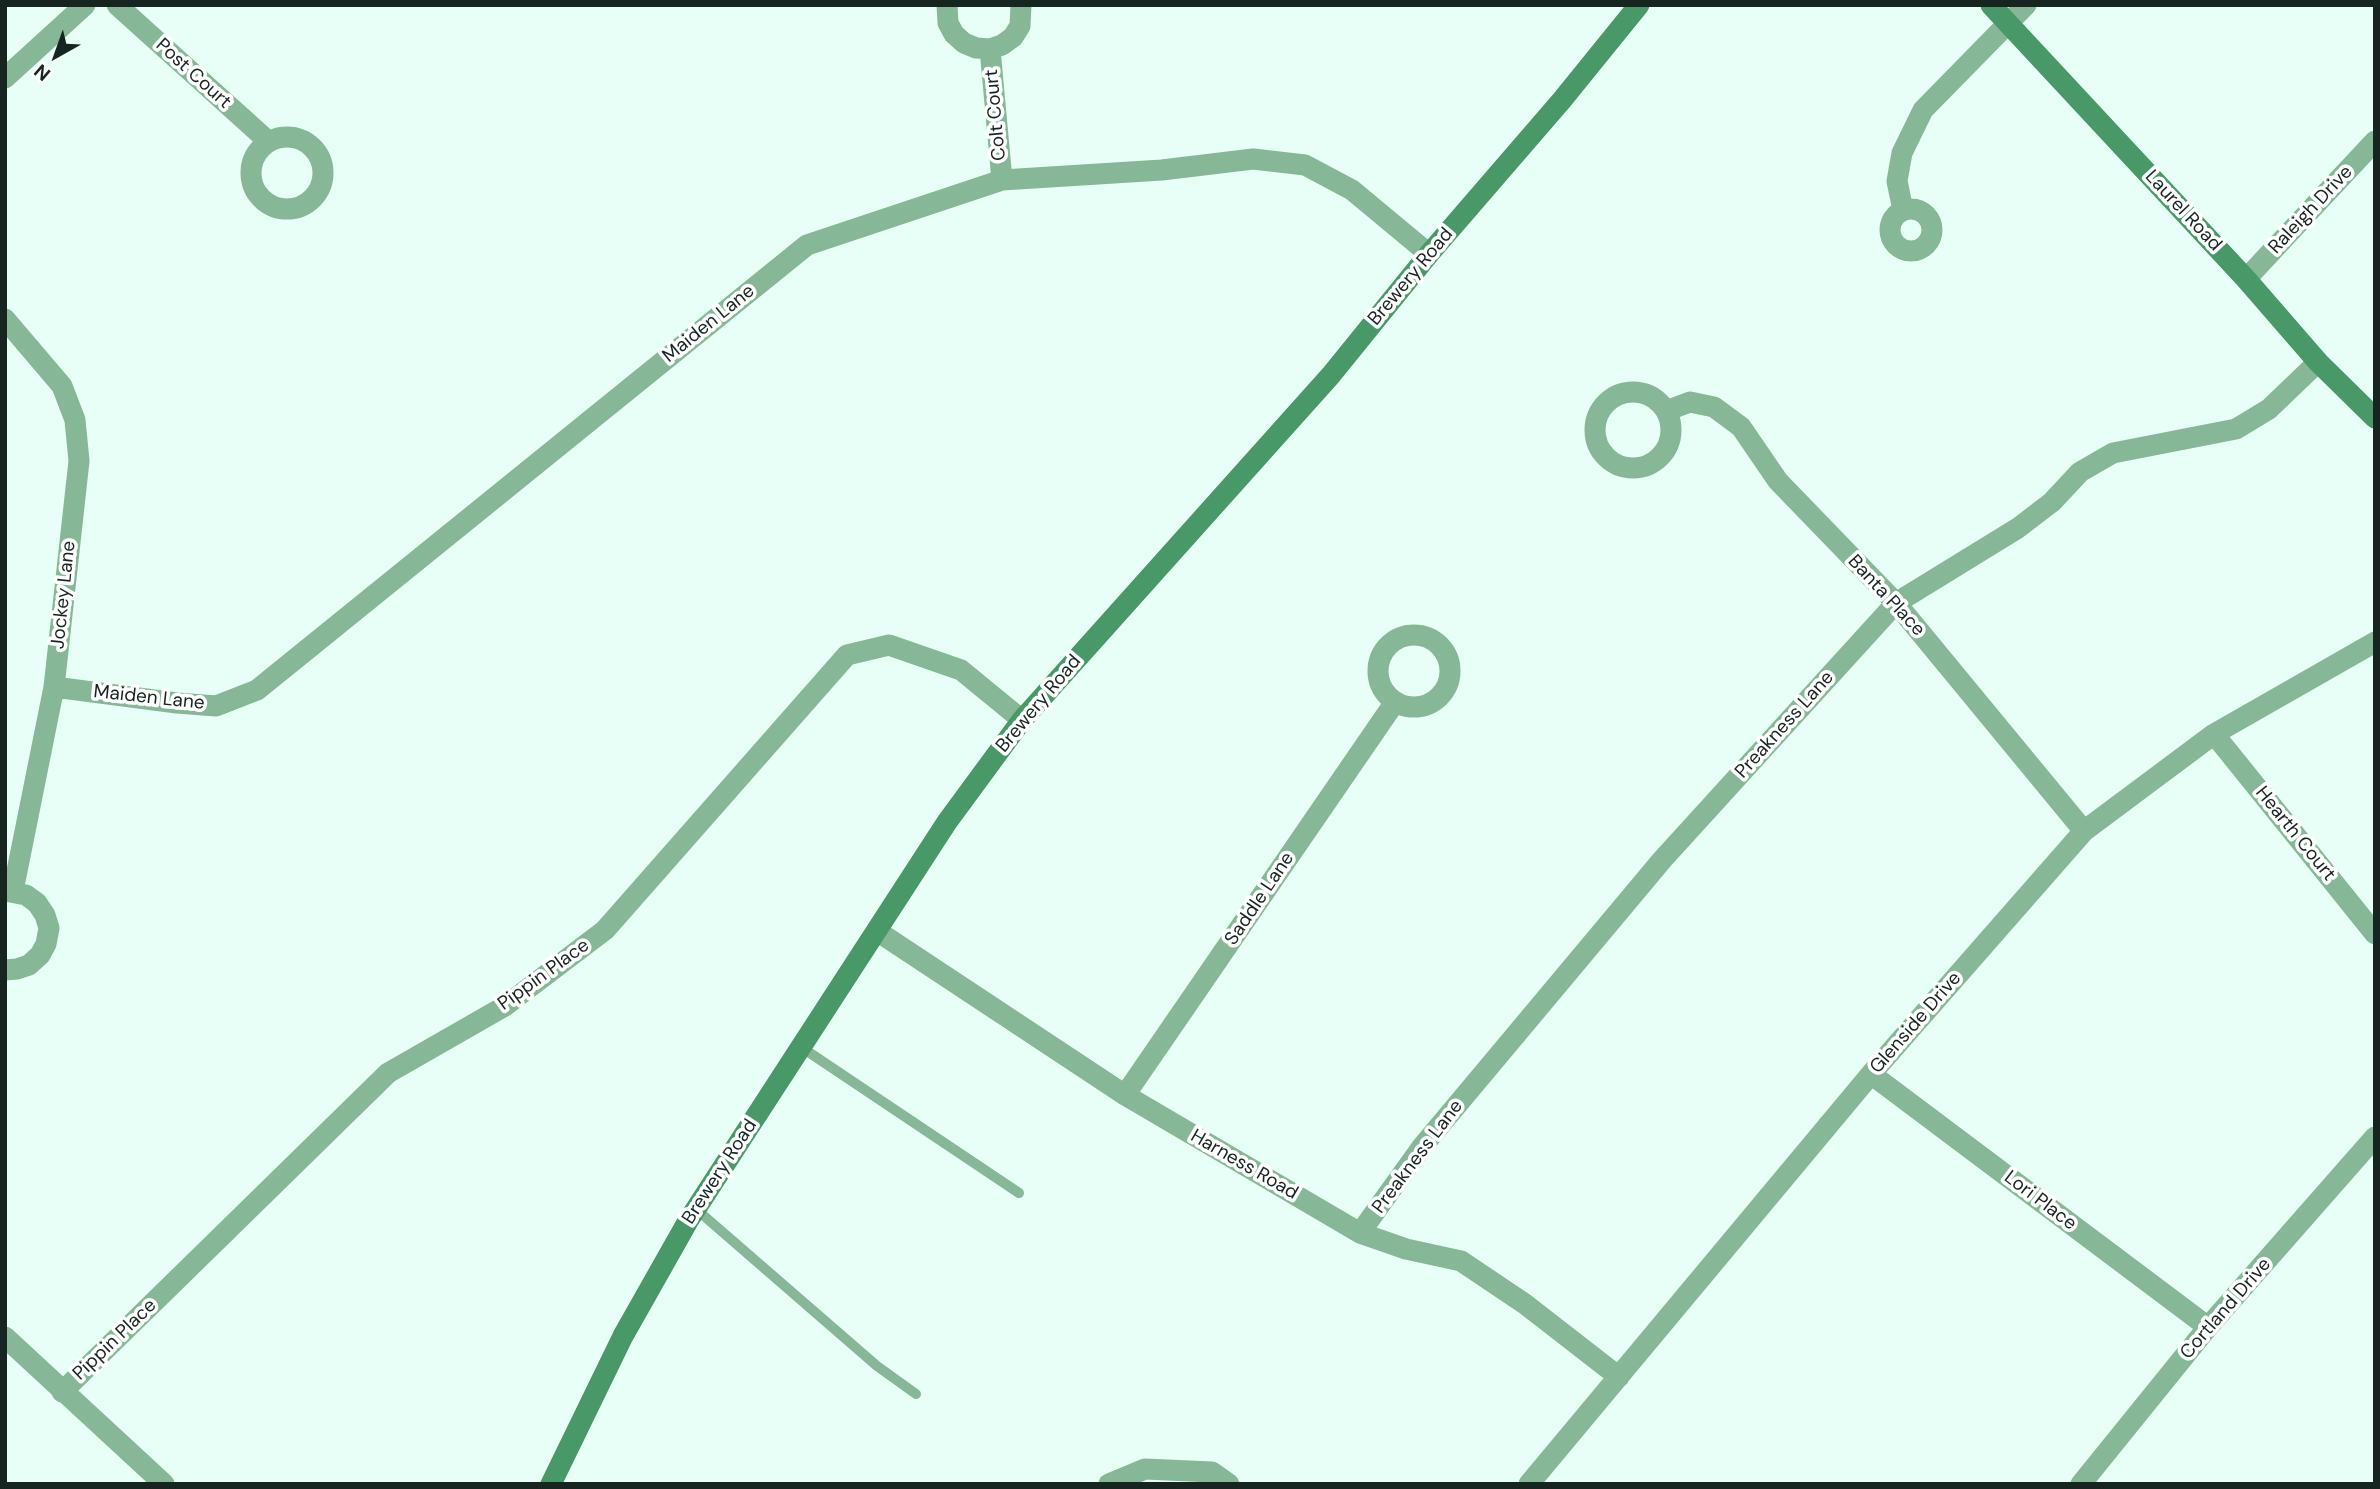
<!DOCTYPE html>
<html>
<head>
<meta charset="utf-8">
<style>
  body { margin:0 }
  #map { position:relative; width:2380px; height:1489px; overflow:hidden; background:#e8fff8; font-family:"DM Sans",sans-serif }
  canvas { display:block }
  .frame { position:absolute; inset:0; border:7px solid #172521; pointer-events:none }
  .north { position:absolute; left:21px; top:21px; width:70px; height:70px; -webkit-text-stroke:5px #fff; paint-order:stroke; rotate:220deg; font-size:19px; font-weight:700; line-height:28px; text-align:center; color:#172521 }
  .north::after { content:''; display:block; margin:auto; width:24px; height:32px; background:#172521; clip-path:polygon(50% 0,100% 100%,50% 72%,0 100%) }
</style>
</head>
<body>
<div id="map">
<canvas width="2380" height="1489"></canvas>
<div class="frame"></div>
<div class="north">N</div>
</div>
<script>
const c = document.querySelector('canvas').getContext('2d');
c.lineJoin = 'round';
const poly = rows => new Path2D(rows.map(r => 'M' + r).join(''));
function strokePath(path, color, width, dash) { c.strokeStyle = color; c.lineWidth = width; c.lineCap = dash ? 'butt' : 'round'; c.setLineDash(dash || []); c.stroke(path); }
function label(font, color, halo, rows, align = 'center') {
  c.font = font + ' "DM Sans",sans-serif'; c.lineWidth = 7; c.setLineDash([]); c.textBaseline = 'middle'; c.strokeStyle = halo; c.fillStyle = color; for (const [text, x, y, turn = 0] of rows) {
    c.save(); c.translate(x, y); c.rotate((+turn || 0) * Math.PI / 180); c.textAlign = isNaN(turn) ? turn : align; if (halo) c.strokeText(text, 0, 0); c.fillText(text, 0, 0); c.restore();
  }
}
const lane = poly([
  [801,1047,1019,1193],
  [696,1209,877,1366,916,1394]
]);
const street = poly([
  [117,5,269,142],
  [947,5,948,23,954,34,964,43,976,48,990,49,1002,45,1013,37,1020,26,1021,5],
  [990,49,1002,180],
  [5,78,85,5],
  '251 173a36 36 0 1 1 72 0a36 36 0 1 1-72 0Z',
  '1890 230a21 21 0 1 1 42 0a21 21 0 1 1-42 0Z',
  [1903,210,1897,181,1902,153,1923,110,2026,5],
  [2246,279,2375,141],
  [5,319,62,386,75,420,79,461,54,687,13,891],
  '1595 430a38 38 0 1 1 76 0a38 38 0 1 1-76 0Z',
  [1666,411,1690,402,1714,407,1741,427,1778,481,1896,603,2084,831],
  '1378 671a36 36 0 1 1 72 0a36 36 0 1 1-72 0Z',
  [54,687,177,703,216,706,257,690,807,245,1002,180,1162,170,1253,159,1305,165,1352,190,1429,254],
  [2214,734,2375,934],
  [5,891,26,895,37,903,45,915,49,928,46,944,40,955,29,965,17,969,5,970],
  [877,931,1125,1095,1360,1233,1406,1249,1461,1261,1525,1304,1619,1377],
  [1871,1074,2208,1327],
  [1125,1095,1395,702],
  [1360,1233,1421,1148,1662,860,1896,603,2018,528,2052,502,2080,472,2113,453,2236,429,2269,409,2318,362],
  [5,1337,164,1484],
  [62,1392,388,1073,505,1006,605,930,847,655,889,645,961,670,1022,720],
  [1109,1484,1145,1469,1212,1472,1229,1484],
  [1529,1484,1871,1074,2084,831,2214,734,2375,642],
  [2081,1484,2208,1327,2375,1137]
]);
const secondary = poly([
  [1991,5,2246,279,2318,362,2375,418],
  [551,1484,623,1336,688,1221,947,822,1022,720,1331,375,1429,254,1562,100,1639,5]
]);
const streetNames = [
  ["Post Court",193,74,42],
  ["Colt Court",996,115,-95],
  ["Raleigh Drive",2311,210,-47],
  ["Laurel Road",2183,211,47],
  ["Brewery Road",1411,277,-50],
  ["Maiden Lane",709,324,-39],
  ["Jockey Lane",64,595,-84],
  ["Banta Place",1886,596,47],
  ["Maiden Lane",149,698,6],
  ["Brewery Road",1039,704,-50],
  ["Preakness Lane",1785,725,-48],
  ["Hearth Court",2295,834,51],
  ["Saddle Lane",1260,899,-56],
  ["Pippin Place",544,975,-36],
  ["Glenside Drive",1916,1023,-49],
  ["Preakness Lane",1418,1157,-53],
  ["Harness Road",1244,1165,30],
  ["Brewery Road",720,1172,-57],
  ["Lori Place",2040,1201,37],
  ["Cortland Drive",2226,1309,-49],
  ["Pippin Place",115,1340,-44]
];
strokePath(lane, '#86b897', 10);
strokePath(street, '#86b897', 21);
strokePath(secondary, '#489868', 21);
label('19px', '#172521', '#fff', streetNames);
</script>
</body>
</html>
